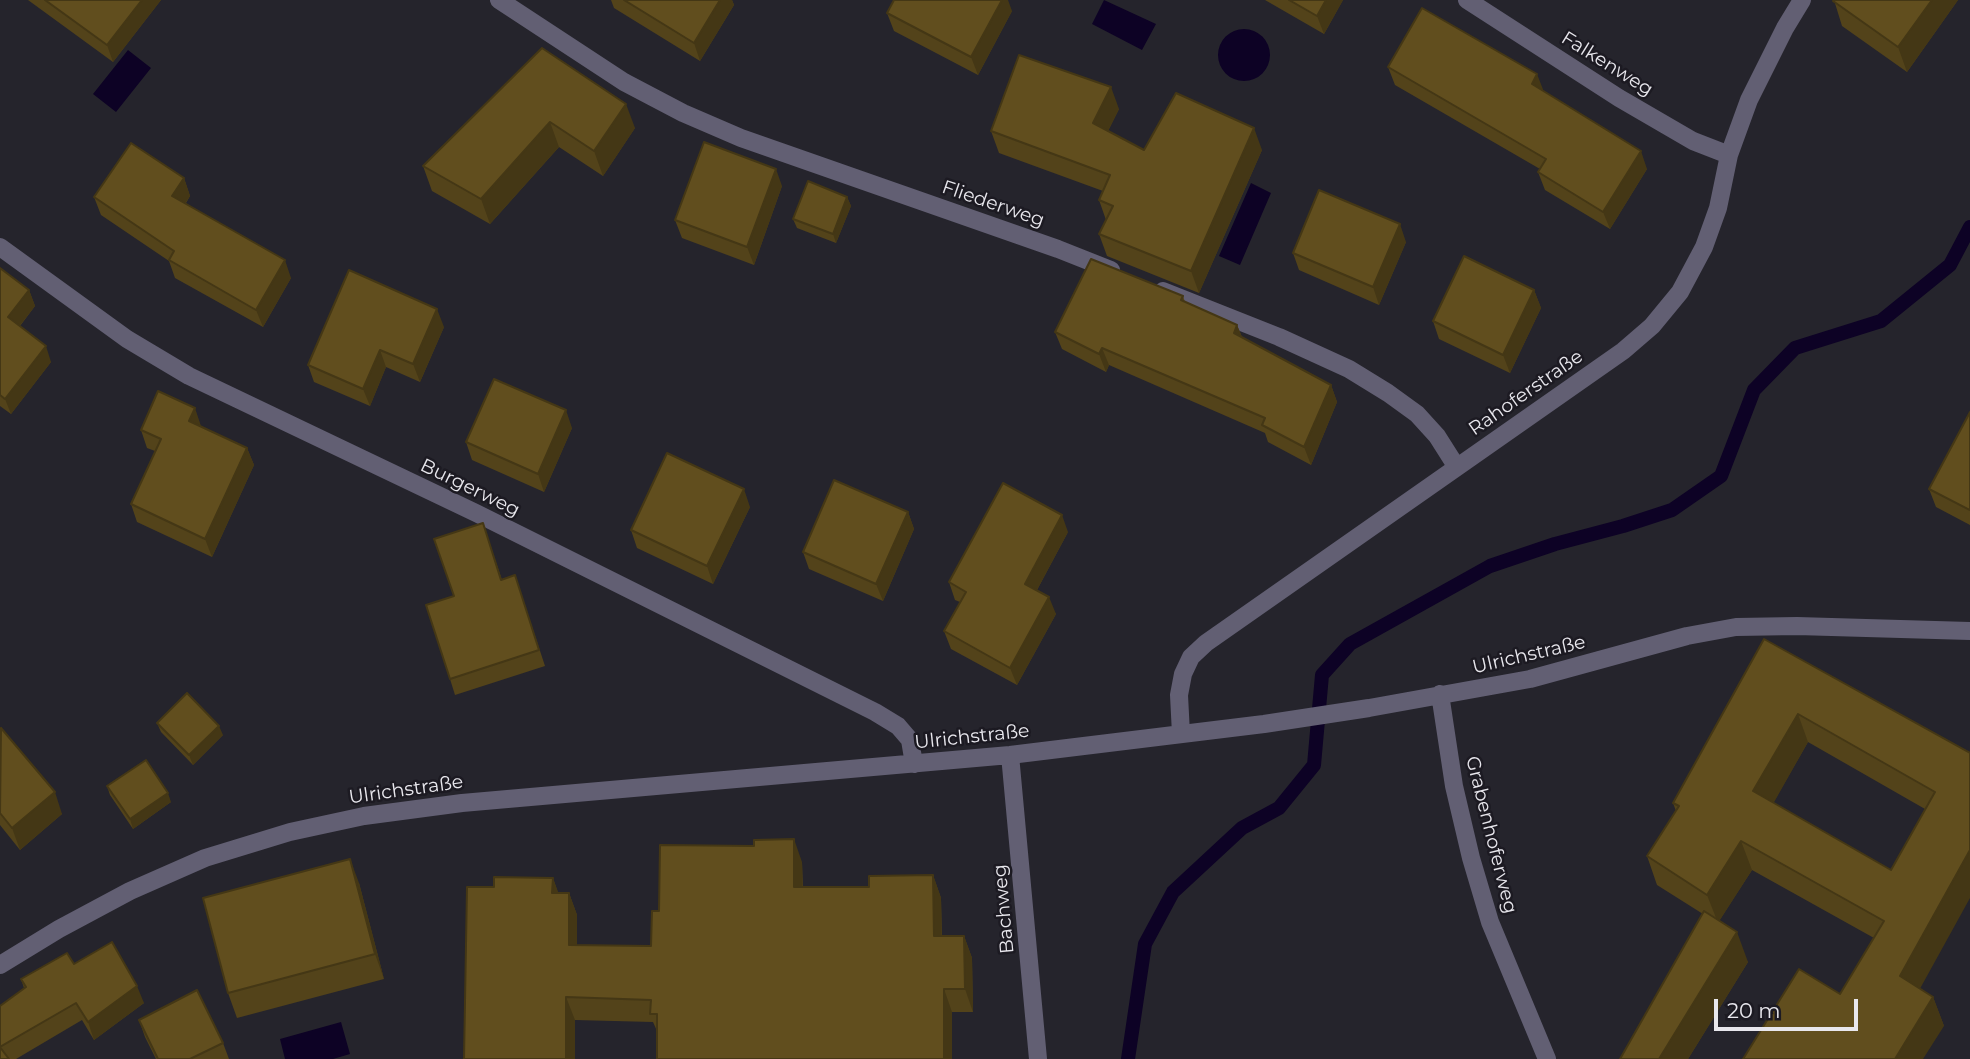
<!DOCTYPE html>
<html>
<head>
<meta charset="utf-8">
<style>
  body { margin:0 }
  #map { position:relative; width:1970px; height:1059px; overflow:hidden; background:#25242c; font-family:Montserrat,sans-serif }
  canvas { display:block }
  .scale { position:absolute; left:1714px; top:999px; width:144px; height:32px; box-sizing:border-box; border:4px solid #e8e7ed; border-top:0; padding-left:9px; font-size:21px; line-height:24px; white-space:nowrap; color:#e8e7ed; -webkit-text-stroke:5px #1c1a22; paint-order:stroke }
</style>
</head>
<body>
<div id="map">
<canvas width="1970" height="1059"></canvas>
<div class="scale">20 m</div>
</div>
<script>
const c = document.querySelector('canvas').getContext('2d');
c.lineJoin = 'round';
function fill(path, color) { c.fillStyle = color; c.fill(path, 'evenodd'); }
const poly = rows => new Path2D(rows.map(r => 'M' + r).join(''));
function strokePath(path, color, width, dash) { c.strokeStyle = color; c.lineWidth = width; c.lineCap = dash ? 'butt' : 'round'; c.setLineDash(dash || []); c.stroke(path); }
function label(font, color, halo, rows, align = 'center') {
  c.font = font + ' Montserrat,sans-serif'; c.lineWidth = 5; c.setLineDash([]); c.textBaseline = 'middle'; c.strokeStyle = halo; c.fillStyle = color; for (const [text, x, y, turn = 0] of rows) {
    c.save(); c.translate(x, y); c.rotate((+turn || 0) * Math.PI / 180); c.textAlign = isNaN(turn) ? turn : align; if (halo) c.strokeText(text, 0, 0); c.fillText(text, 0, 0); c.restore();
  }
}
const water = poly([
  [1104,0,1156,24,1142,50,1092,24],
  '1218 55a26 26 0 1 1 52 0a26 26 0 1 1-52 0Z',
  [128,50,151,68,116,112,93,94],
  [1251,183,1271,193,1240,265,1219,256],
  [341,1022,350,1054,333,1059,285,1059,280,1039]
]);
const stream = poly([
  [1128,1059,1145,944,1173,892,1242,828,1279,808,1314,765,1322,675,1350,644,1490,566,1555,544,1623,526,1672,510,1721,476,1754,390,1795,348,1881,321,1950,265,1970,227]
]);
const minor = poly([
  [499,0,624,82,683,113,741,138,1058,249,1111,270],
  [1467,0,1619,98,1693,141,1729,155],
  [0,247,127,339,189,376,476,513,875,712,898,726,910,740,914,764],
  [1163,291,1279,337,1349,369,1388,393,1417,414,1437,436,1456,466],
  [1440,694,1454,786,1471,858,1490,922,1547,1059],
  [1181,734,1179,695,1183,674,1191,657,1206,643,1623,351,1652,326,1680,292,1704,247,1718,208,1729,155,1749,100,1785,28,1802,0],
  [1010,755,1038,1059],
  [0,965,59,929,130,891,205,858,290,832,364,816,462,803,1010,755,1264,724,1369,708,1530,679,1687,636,1736,627,1797,626,1970,631]
]);
const wall = poly([
  [28,0,161,0,113,62],
  [611,0,732,0,734,5,700,61,614,8],
  [1265,0,1343,0,1324,34],
  [1834,0,1958,0,1907,72,1842,26],
  [1012,11,978,75,894,31,887,13],
  [542,48,635,128,603,176,559,147,490,224,432,191,423,166],
  [1388,67,1544,92,1647,169,1610,229,1545,190,1538,172,1540,169,1395,85],
  [1119,109,1108,131,1144,150,1262,150,1199,293,1107,256,1099,234,1106,220,1099,200,1103,191,999,153,991,131],
  [184,178,190,196,186,203,291,278,263,327,175,278,169,261,101,215,94,197],
  [782,186,754,265,682,238,675,220],
  [847,197,851,206,836,243,797,228,793,219],
  [1406,242,1379,305,1299,270,1293,253],
  [0,268,29,290,35,306,20,326,51,362,11,414,0,406],
  [1534,290,1541,308,1510,373,1439,339,1433,321],
  [1183,296,1185,302,1237,325,1242,337,1331,385,1337,402,1311,465,1268,442,1265,433,1109,365,1106,372,1062,349,1055,332],
  [444,327,420,382,386,367,370,406,314,382,308,365],
  [1970,412,1970,525,1936,507,1929,489],
  [201,426,247,448,254,465,212,557,137,522,131,504,155,451,147,448,141,430],
  [572,428,544,492,472,460,466,442],
  [750,507,713,584,637,548,631,530],
  [908,512,914,529,883,601,809,569,803,552],
  [483,523,502,580,515,575,545,666,455,695,450,679,454,596],
  [1068,532,1037,590,1056,614,1017,685,951,649,944,631,960,602,955,600,949,582],
  [1764,639,1970,753,1920,988,1933,997,1944,1026,1840,994,1874,938,1752,870,1719,921,1748,962,1688,1059,1620,1059,1703,914,1657,885,1647,856,1676,811,1673,803],
  [1808,742,1925,809,1891,870,1773,803],
  [157,723,223,735,193,765,161,732],
  [0,729,62,814,20,850,0,825],
  [107,786,171,802,133,829,110,795],
  [802,862,803,887,869,887,933,875,941,898,942,936,964,936,972,958,973,1012,952,1012,952,1059,657,1031,653,1022,575,1020,575,1059,494,887,553,878,558,893,569,893,577,915,577,945,651,946,659,911],
  [359,883,384,979,237,1018,228,993],
  [74,964,144,1003,94,1040,82,1020,16,1059,0,1059,0,1006,24,988,21,979],
  [139,1020,223,1043,229,1059,156,1059,145,1037]
]);
const shadedWall = poly([
  [142,0,161,0,113,62,107,45],
  [720,0,732,0,734,5,700,61,694,43],
  [1002,0,1008,0,1012,11,978,75,971,57],
  [1326,0,1343,0,1324,34,1317,16],
  [1932,0,1958,0,1907,72,1898,47],
  [1537,74,1544,92,1532,84],
  [1111,87,1119,109,1101,145,1093,123],
  [626,104,635,128,603,176,594,151],
  [550,122,559,147,490,224,481,199],
  [1254,128,1262,150,1199,293,1191,271],
  [1641,151,1647,169,1610,229,1603,212],
  [776,169,782,186,754,265,747,247],
  [184,178,190,196,179,213,172,196],
  [847,197,851,206,836,243,833,234],
  [1400,224,1406,242,1379,305,1373,287],
  [285,260,291,278,263,327,256,310],
  [29,290,35,306,14,333,8,317],
  [1534,290,1541,308,1510,373,1503,355],
  [437,309,444,327,420,382,413,364],
  [1237,325,1244,342,1234,333],
  [46,346,51,362,11,414,5,399],
  [1102,348,1109,365,1106,372,1099,354],
  [380,350,386,367,370,406,363,389],
  [1331,385,1337,402,1311,465,1304,447],
  [195,408,201,426,189,421],
  [566,410,572,428,544,492,538,474],
  [247,448,254,465,212,557,205,539],
  [744,489,750,507,713,584,707,566],
  [908,512,914,529,883,601,876,584],
  [1062,515,1068,532,1031,601,1025,584],
  [1049,597,1056,614,1017,685,1010,668],
  [1798,714,1808,742,1764,820,1753,791],
  [219,726,223,735,193,765,189,755],
  [55,792,62,814,20,850,12,828],
  [168,793,171,802,133,829,130,819],
  [794,839,802,862,803,910,794,887],
  [1741,841,1752,870,1718,923,1707,895],
  [1970,850,1970,898,1911,1005,1900,976],
  [350,859,359,883,384,979,375,954],
  [933,875,941,898,942,959,934,936],
  [553,878,561,900,552,893],
  [569,893,577,915,577,968,569,945],
  [1737,932,1748,962,1688,1059,1659,1059],
  [964,936,972,958,973,1012,965,989],
  [137,986,144,1003,94,1040,88,1022],
  [944,989,952,1012,952,1059,944,1059],
  [566,997,575,1020,575,1059,566,1059],
  [1933,997,1944,1026,1923,1059,1895,1059]
]);
const building = poly([
  [45,0,142,0,107,45,45,0],
  [624,0,720,0,694,43,624,0],
  [894,0,1002,0,971,57,887,13,894,0],
  [1289,0,1326,0,1317,16,1289,0],
  [1834,0,1932,0,1898,47,1833,1,1834,0],
  [1422,8,1537,74,1532,84,1641,151,1603,212,1538,172,1546,159,1388,67,1422,8],
  [542,48,626,104,594,151,550,122,481,199,423,166,542,48],
  [1019,55,1111,87,1093,123,1144,150,1176,93,1254,128,1191,271,1099,234,1113,206,1099,200,1110,175,991,131,1019,55],
  [704,142,776,169,747,247,675,220,704,142],
  [131,143,184,178,172,196,285,260,256,310,169,260,174,251,94,197,131,143],
  [808,181,847,197,833,234,793,219,808,181],
  [1319,190,1400,224,1373,287,1293,253,1319,190],
  [1464,256,1534,290,1503,355,1433,321,1464,256],
  [1091,259,1183,296,1181,300,1237,325,1234,333,1331,385,1304,447,1262,425,1265,418,1102,348,1099,354,1055,332,1091,259],
  [0,268,29,290,8,317,46,346,5,399,0,395,0,268],
  [349,270,437,309,413,364,380,350,363,389,308,365,349,270],
  [494,379,566,410,538,474,466,442,494,379],
  [158,391,195,408,189,421,247,448,205,539,131,504,161,439,141,430,158,391],
  [1970,412,1970,510,1929,489,1970,412],
  [667,453,744,489,707,566,631,530,667,453],
  [834,480,908,512,876,584,803,552,834,480],
  [1003,483,1062,515,1025,584,1049,597,1010,668,944,631,966,592,949,582,1003,483],
  [483,523,501,580,515,575,539,650,450,679,426,605,454,596,434,539,483,523],
  [1764,639,1970,753,1970,850,1900,976,1933,997,1895,1059,1743,1059,1799,969,1840,994,1884,921,1741,841,1707,895,1647,856,1679,806,1673,803,1764,639],
  [1798,714,1935,792,1891,870,1753,791,1798,714],
  [187,693,219,726,189,755,157,723,187,693],
  [1,728,55,792,12,828,0,813,1,728],
  [146,760,168,793,130,819,107,786,146,760],
  [794,839,794,887,869,887,869,876,933,875,934,936,964,936,965,989,944,989,944,1059,657,1059,657,1014,650,1014,651,1000,566,997,566,1059,464,1059,467,887,494,887,494,877,553,878,552,893,569,893,569,945,651,946,652,911,659,911,660,845,754,846,754,840,794,839],
  [350,859,375,954,228,993,203,898,350,859],
  [1704,911,1737,932,1659,1059,1620,1059,1704,911],
  [112,942,137,986,88,1022,76,1003,0,1047,9,1059,0,1059,0,1006,26,987,21,979,67,953,74,964,112,942],
  [197,990,223,1043,190,1059,158,1059,139,1020,197,990]
]);
const streetNames = [
  ["Falkenweg",1607,64,32],
  ["Fliederweg",993,204,19],
  ["Rahoferstraße",1526,393,-35],
  ["Burgerweg",470,488,26],
  ["Ulrichstraße",1529,655,-13],
  ["Ulrichstraße",972,737,-6],
  ["Ulrichstraße",406,790,-8],
  ["Grabenhoferweg",1491,835,76],
  ["Bachweg",1004,909,-95]
];
fill(water, '#0d0225');
strokePath(stream, '#0d0225', 14);
strokePath(minor, '#625f73', 18);
fill(wall, '#53431a');
fill(shadedWall, '#443715');
fill(building, '#614e1e');
strokePath(building, '#443715', 2);
label('19px', '#e8e7ed', '#1c1a22', streetNames);
</script>
</body>
</html>
